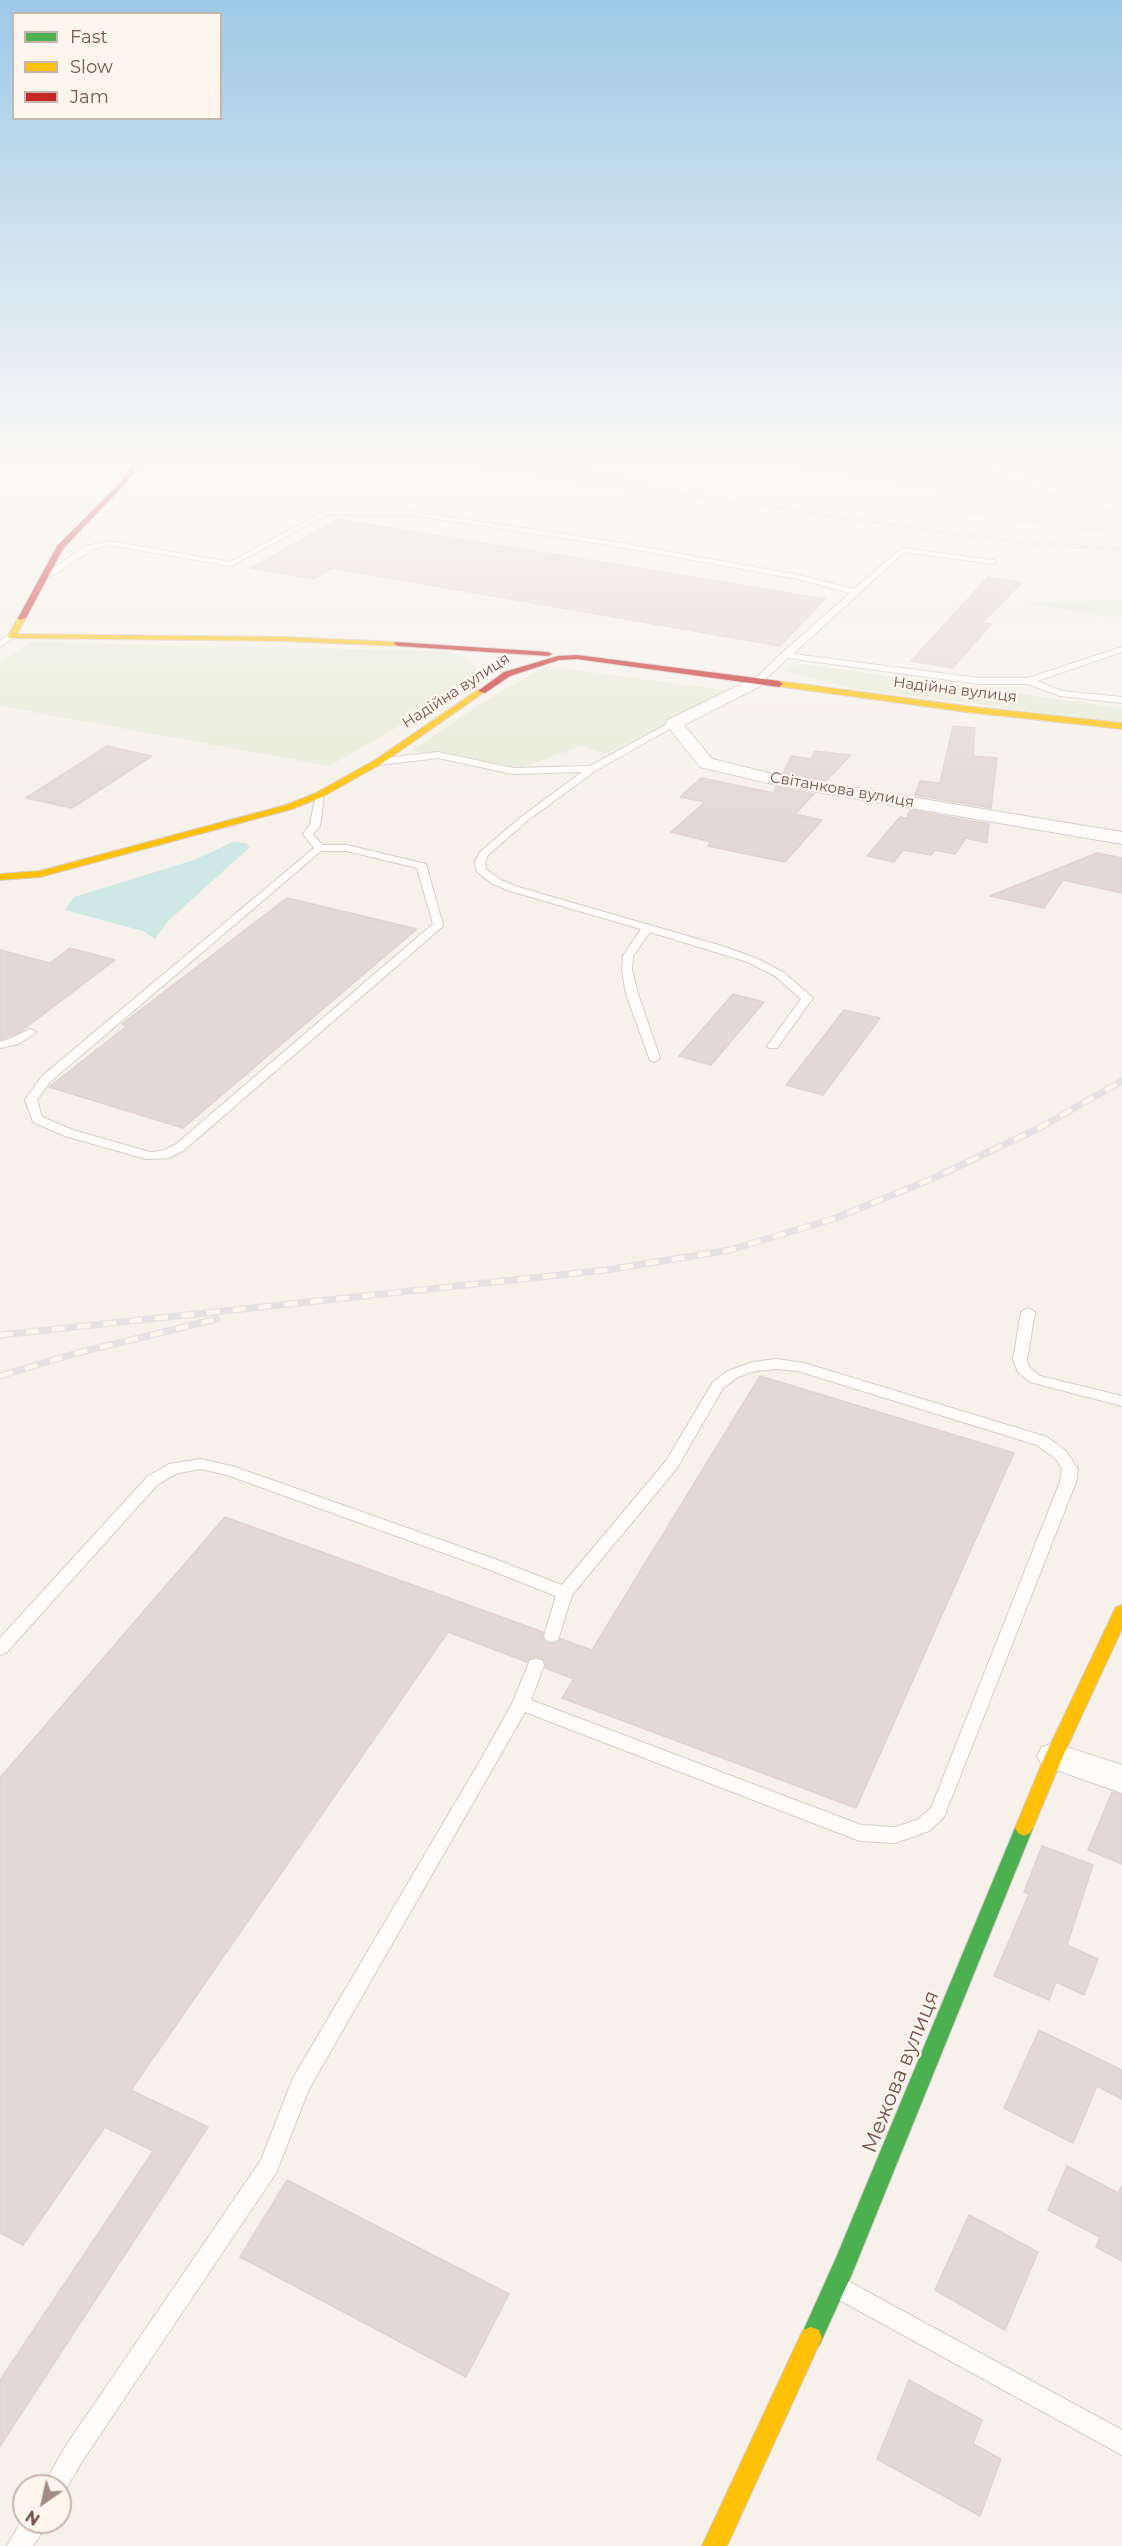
<!DOCTYPE html>
<html>
<head>
<meta charset="utf-8">
<style>
  body { margin:0 }
  #map { position:relative; width:1122px; height:2546px; overflow:hidden; background:#f6f1eb; font-family:Montserrat,sans-serif }
  canvas { display:block }
  .legend { position:absolute; left:12px; top:12px; width:210px; height:108px; box-sizing:border-box; background:#fef5ed; border:2px solid #c7b5ad; margin:0; padding:8px 10px; list-style:none; font-size:18px; color:#74544d }
  .legend li { display:flex; align-items:center; gap:12px; height:30px }
  .legend b { width:30px; border:2px solid #c7b5ad }
  .north { position:absolute; left:12px; top:2474px; width:60px; height:60px; box-sizing:border-box; background:#fef5ed; border:2px solid #c7b5ad; border-radius:50%; rotate:214deg; font-size:16px; font-weight:700; line-height:24px; text-align:center; color:#74544d }
  .north::after { content:''; display:block; margin:auto; width:21px; height:27px; background:#a28b84; clip-path:polygon(50% 0,100% 100%,50% 72%,0 100%) }
</style>
</head>
<body>
<div id="map">
<canvas width="1122" height="2546"></canvas>
<ul class="legend">
<li><b style="height:8px;background:#4caf50"></b>Fast</li>
<li><b style="height:8px;background:#ffc107"></b>Slow</li>
<li><b style="height:8px;background:#c62828"></b>Jam</li>
</ul>
<div class="north">N</div>
</div>
<script>
const c = document.querySelector('canvas').getContext('2d');
c.lineJoin = 'round';
function fill(path, color) { c.fillStyle = color; c.fill(path, 'evenodd'); }
const poly = rows => new Path2D(rows.map(r => 'M' + r).join(''));
function strokePath(path, color, width, dash) { c.strokeStyle = color; c.lineWidth = width; c.lineCap = dash ? 'butt' : 'round'; c.setLineDash(dash || []); c.stroke(path); }
function label(font, color, halo, rows, align = 'center') {
  c.font = font + ' Montserrat,sans-serif'; c.lineWidth = 4.5; c.setLineDash([]); c.textBaseline = 'middle'; c.strokeStyle = halo; c.fillStyle = color; for (const [text, x, y, turn = 0] of rows) {
    c.save(); c.translate(x, y); c.rotate((+turn || 0) * Math.PI / 180); c.textAlign = isNaN(turn) ? turn : align; if (halo) c.strokeText(text, 0, 0); c.fillText(text, 0, 0); c.restore();
  }
}
const green = poly([
  [766,463,967,463,1025,484,1122,511,1122,536,926,510,946,489],
  [989,463,1122,463,1122,505,1037,480],
  [1122,599,1122,616,1109,617,1022,603],
  [30,642,444,651,469,658,480,675,424,712,329,766,0,706,0,664],
  [802,664,1122,708,1122,723,849,688,785,671,789,666],
  [545,666,733,691,606,754,582,746,502,774,412,751,475,707]
]);
const water = poly([
  [233,842,246,843,250,847,168,921,155,939,143,931,65,910,74,897,194,860]
]);
const building = poly([
  [338,519,825,599,780,646,332,568,314,579,251,568,338,519],
  [988,577,1021,583,982,623,991,624,953,668,911,661,988,577],
  [953,726,975,728,973,756,997,758,991,808,915,795,920,781,940,783,953,726],
  [107,746,152,756,72,808,26,798,107,746],
  [815,751,851,755,826,781,783,774,791,756,811,759,815,751],
  [701,778,774,793,776,787,814,794,795,814,822,820,785,862,708,846,711,842,671,832,705,802,680,797,701,778],
  [910,810,989,824,987,843,966,838,955,854,935,850,931,855,903,850,894,862,867,856,900,817,907,818,910,810],
  [1097,853,1122,858,1122,893,1063,880,1044,908,990,896,1097,853],
  [287,898,417,929,183,1128,49,1087,127,1026,122,1024,287,898],
  [70,948,115,960,20,1032,0,1040,0,950,50,963,70,948],
  [733,994,764,1002,711,1065,679,1056,733,994],
  [844,1010,880,1018,823,1095,786,1085,844,1010],
  [760,1376,1014,1453,856,1808,562,1698,574,1679,545,1668,546,1664,542,1658,530,1658,527,1662,448,1632,131,2090,208,2127,0,2446,0,2380,153,2151,105,2127,23,2245,0,2233,0,1778,225,1517,543,1632,542,1637,545,1642,553,1644,561,1639,592,1650,760,1376],
  [1112,1792,1122,1795,1122,1864,1088,1850,1112,1792],
  [1042,1846,1093,1865,1067,1945,1098,1959,1084,1995,1056,1982,1049,2000,994,1976,1029,1894,1024,1892,1042,1846],
  [1039,2030,1122,2070,1122,2099,1097,2086,1073,2143,1004,2108,1039,2030],
  [1067,2166,1118,2193,1122,2186,1122,2261,1096,2247,1100,2237,1048,2210,1067,2166],
  [287,2180,509,2294,466,2377,240,2257,287,2180],
  [969,2215,1038,2252,1005,2330,935,2290,969,2215],
  [909,2380,982,2420,973,2444,1001,2459,980,2516,877,2459,909,2380]
]);
const lane = poly([
  [517,463,535,463,627,479,624,481,517,463],
  [327,510,409,511,609,541,798,575,854,589,902,548,992,560,995,560,995,564,904,552,793,654,979,678,1028,678,1122,647,1122,652,1037,681,1062,691,1122,697,1122,703,1060,696,1028,684,979,684,788,658,761,683,755,683,755,679,782,653,850,593,798,579,609,545,409,515,328,514,231,566,109,545,92,550,50,577,43,575,86,546,109,541,230,562,327,510],
  [9,634,16,636,0,647,0,641,9,634],
  [671,722,678,724,595,771,527,821,488,855,485,862,486,869,501,880,518,887,722,946,756,958,783,972,813,998,777,1048,769,1048,767,1046,801,999,775,976,748,962,650,932,633,956,632,970,638,994,660,1058,654,1062,650,1060,626,994,622,970,623,956,641,929,510,891,493,884,477,872,475,862,480,852,521,817,582,772,513,774,438,758,378,765,373,762,378,759,438,752,513,768,590,766,671,722],
  [316,793,324,795,320,826,313,834,322,845,347,845,426,864,443,925,442,927,183,1151,169,1158,146,1159,65,1136,33,1122,25,1100,42,1076,314,848,303,834,310,825,316,793],
  [321,851,347,851,417,868,433,924,175,1145,162,1151,150,1152,73,1130,42,1117,37,1100,50,1082,321,851],
  [30,1029,36,1032,34,1034,18,1044,0,1048,0,1042,10,1039,30,1029],
  [1028,1308,1035,1312,1027,1360,1029,1367,1040,1376,1122,1396,1122,1406,1030,1382,1018,1372,1013,1360,1021,1312,1028,1308],
  [776,1359,804,1363,1047,1437,1066,1451,1078,1469,1076,1482,944,1817,929,1831,895,1843,860,1841,525,1712,309,2089,276,2173,81,2463,63,2494,60,2496,60,2486,43,2486,65,2447,261,2160,293,2078,480,1761,513,1702,530,1660,536,1659,542,1660,544,1665,531,1700,861,1825,895,1827,917,1820,931,1808,1060,1482,1062,1469,1056,1459,1037,1445,798,1371,776,1369,755,1371,738,1377,723,1388,677,1468,572,1595,558,1640,552,1642,546,1640,544,1636,556,1596,480,1566,227,1475,201,1469,178,1473,158,1484,6,1653,0,1655,0,1638,148,1476,169,1464,201,1459,235,1467,492,1558,562,1585,666,1461,713,1382,728,1371,753,1362,776,1359],
  [842,2278,1122,2430,1122,2455,834,2297,831,2289,834,2281,842,2278],
  [24,2516,24,2522,46,2522,43,2531,33,2546,7,2546,24,2516]
]);
const street = poly([
  [758,676,764,678,766,681,764,684,684,725,712,759,777,775,1122,832,1122,844,777,785,700,767,666,724,668,720,758,676],
  [1054,1743,1122,1765,1122,1793,1042,1765,1037,1756,1042,1747,1054,1743]
]);
const fast = poly([
  [1024,1820,1030,1823,1033,1828,852,2274,819,2346,811,2349,803,2346,800,2338,836,2258,1015,1828,1018,1823,1024,1820]
]);
const slow = poly([
  [19,616,26,618,17,634,282,637,398,642,402,644,398,646,282,641,9,638,8,636,19,616],
  [779,681,966,706,1122,723,1122,729,966,712,776,686,776,682,779,681],
  [479,689,486,691,381,764,322,797,292,809,40,877,0,880,0,874,40,871,286,805,316,793,375,760,479,689],
  [1122,1605,1122,1629,1063,1756,1033,1828,1030,1833,1024,1836,1018,1833,1015,1828,1045,1756,1114,1611,1116,1607,1122,1605],
  [811,2327,819,2330,822,2338,727,2546,702,2546,803,2330,811,2327]
]);
const jam = poly([
  [133,463,140,463,125,484,63,549,26,618,19,620,18,618,57,546,121,482,133,463],
  [395,642,548,652,552,654,548,656,398,646,394,644,395,642],
  [577,655,779,681,783,684,779,687,577,659,559,660,510,676,485,693,478,691,504,672,558,656,577,655]
]);
const railFar1 = poly([
  [469,463,969,536,1024,543,1122,549]
]);
const rail = poly([
  [0,1335,606,1270,730,1250,836,1218,936,1177,1039,1128,1122,1081],
  [0,1376,77,1353,217,1319]
]);
const farStreetnames = [
  ["Надійна вулиця",955,690,7],
  ["Надійна вулиця",456,691,-33],
  ["Світанкова вулиця",842,790,10]
];
const nearStreetnames = [
  ["Межова вулиця",901,2072,-68]
];
fill(green, '#e7ecd7');
fill(water, '#cde8e5');
fill(building, '#e3d8d3');
strokePath(building, '#dfd3ce', 1.5);
strokePath(lane, '#d5cdc9', 2);
strokePath(street, '#d5cdc9', 2);
strokePath(fast, '#d6ccc8', 2);
strokePath(slow, '#d6ccc8', 2);
strokePath(jam, '#d6ccc8', 2);
fill(lane, '#fefdfc');
fill(street, '#fefdfc');
fill(fast, '#4caf50');
fill(slow, '#ffc107');
fill(jam, '#c62828');
strokePath(railFar1, '#e4e2e5', 4);
strokePath(rail, '#e4e2e5', 7);
strokePath(railFar1, '#fef5ed', 2, [8]);
strokePath(rail, '#fef5ed', 4.5, [13]);
const sky = c.createLinearGradient(0, 0, 0, 820);
sky.addColorStop(0, '#9dc9e7');
sky.addColorStop(0.56, '#fbf9f6');
sky.addColorStop(1, '#fbf9f600');
c.fillStyle = sky;
c.fillRect(0, 0, 1122, 820);
label('15px', '#74544d', '#fef5ed', farStreetnames);
label('21px', '#74544d', '#fef5ed', nearStreetnames);
</script>
</body>
</html>
